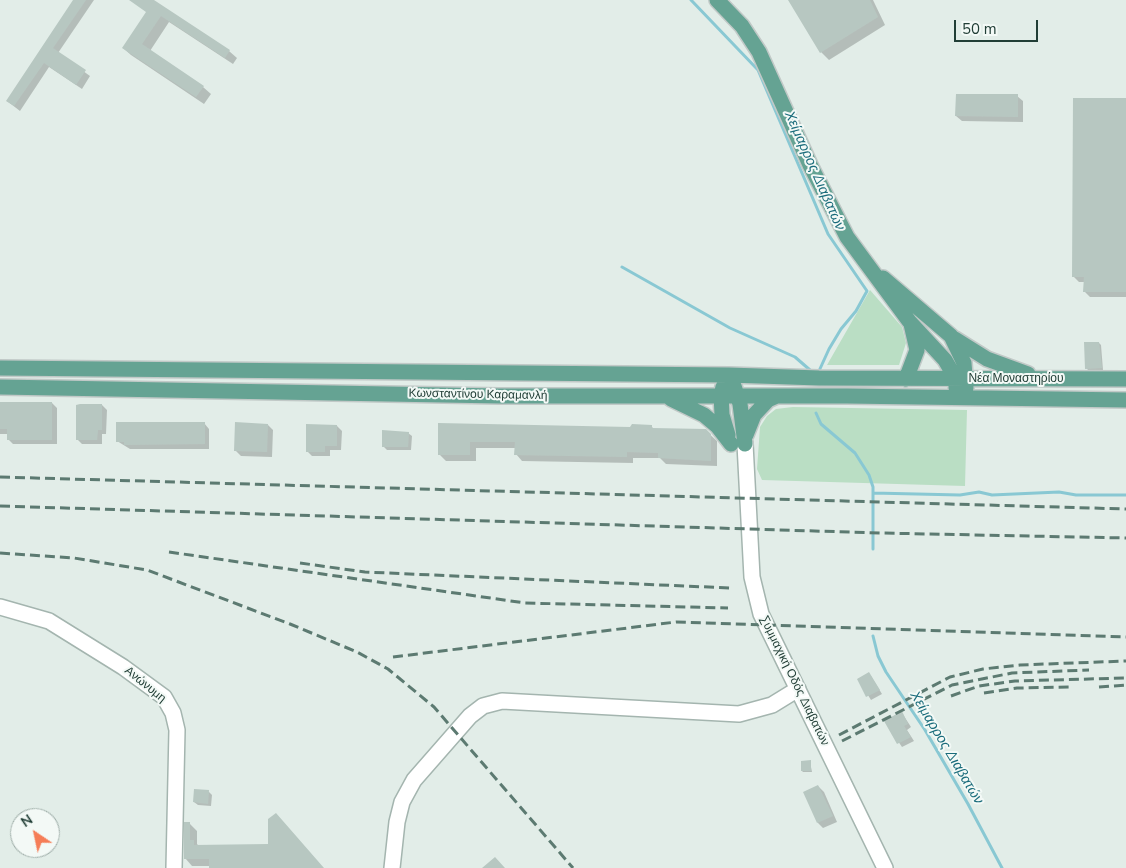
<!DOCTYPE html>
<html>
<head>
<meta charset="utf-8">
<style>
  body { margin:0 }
  #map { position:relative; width:1126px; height:868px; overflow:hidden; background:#e2ede8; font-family:"Nunito Sans",sans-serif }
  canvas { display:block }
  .north { position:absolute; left:10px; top:808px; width:50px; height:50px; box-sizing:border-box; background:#f3f9f6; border:1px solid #9faea9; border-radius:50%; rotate:326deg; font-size:14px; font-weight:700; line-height:20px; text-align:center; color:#213e36 }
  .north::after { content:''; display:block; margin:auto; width:18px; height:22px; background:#f57d57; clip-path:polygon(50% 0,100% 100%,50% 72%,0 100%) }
  .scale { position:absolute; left:954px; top:20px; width:84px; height:22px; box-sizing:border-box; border:2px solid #213e36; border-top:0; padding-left:6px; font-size:15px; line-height:18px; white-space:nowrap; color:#213e36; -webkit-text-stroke:4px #f3f9f6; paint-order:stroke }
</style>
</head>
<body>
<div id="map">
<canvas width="1126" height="868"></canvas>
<div class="north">N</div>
<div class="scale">50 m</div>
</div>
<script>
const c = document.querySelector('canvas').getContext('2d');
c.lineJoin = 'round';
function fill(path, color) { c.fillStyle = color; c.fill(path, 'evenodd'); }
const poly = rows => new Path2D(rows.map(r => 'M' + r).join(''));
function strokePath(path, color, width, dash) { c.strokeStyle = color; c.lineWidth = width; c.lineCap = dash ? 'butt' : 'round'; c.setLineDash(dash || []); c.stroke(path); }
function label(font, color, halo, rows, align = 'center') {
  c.font = font + ' "Nunito Sans",sans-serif'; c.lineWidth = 4; c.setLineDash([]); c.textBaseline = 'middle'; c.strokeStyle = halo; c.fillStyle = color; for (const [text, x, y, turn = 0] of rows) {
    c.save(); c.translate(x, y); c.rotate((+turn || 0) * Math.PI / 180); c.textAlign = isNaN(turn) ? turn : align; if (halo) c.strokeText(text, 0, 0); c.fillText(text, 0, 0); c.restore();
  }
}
const green = poly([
  [870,290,902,327,906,343,899,365,827,365],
  [793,407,967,410,965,486,762,480,757,469,760,427,767,416,776,409]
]);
const shadow = poly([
  [75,0,94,0,58,53,90,76,82,89,49,67,20,111,7,101],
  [790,0,873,0,885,25,829,60,821,52],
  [154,1,229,51,237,58,233,64,169,22,150,51,203,87,211,94,204,104,131,55,123,48],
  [1017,96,1023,101,1023,122,962,121,956,116],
  [1126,99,1126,297,1090,297,1085,292,1085,282,1079,282,1073,276],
  [1099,343,1101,345,1103,370,1088,370,1086,368],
  [0,403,52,403,57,408,57,444,13,444,8,439,8,434,0,434],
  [102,405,107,410,106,434,102,434,102,444,82,444,77,439],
  [204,423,209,429,209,449,130,449,117,441],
  [268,425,273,430,272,457,241,456,235,450],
  [440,425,631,428,651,426,654,429,705,430,717,441,717,466,666,464,660,458,633,458,633,463,522,461,516,454,516,448,476,448,476,461,446,461,440,455],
  [337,426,342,431,341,450,330,450,330,456,312,456,307,451],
  [408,433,412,436,411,450,387,450,383,446],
  [869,673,882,694,871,700,858,679],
  [902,713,911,727,907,730,914,741,902,747,885,722],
  [810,762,812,772,803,772,802,771],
  [818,786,824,792,837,822,823,828,818,823],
  [208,791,212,795,211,806,198,805,194,802],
  [190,824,197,831,197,844,199,846,323,868,210,868,210,866,192,866,185,858]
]);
const stream = poly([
  [691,0,758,70,828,234,867,291,856,311,841,329,829,349,819,371,817,371],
  [622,267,730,328,795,357,810,370],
  [816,413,821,424,855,453,869,475,873,487,873,549],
  [873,493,960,495,979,492,992,495,1059,492,1076,495,1126,495],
  [873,636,878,656,886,672,925,730,968,804,1002,868]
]);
const building = poly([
  [73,0,86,0,53,48,86,70,76,85,44,63,14,106,6,101],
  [129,0,154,0,230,50,225,58,161,16,142,44,204,86,196,97,122,48,146,12],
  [788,0,870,0,878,17,820,53],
  [956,94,1018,94,1018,117,955,116],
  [1073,98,1126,98,1126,292,1083,292,1084,277,1072,277],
  [1084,342,1099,342,1102,368,1085,369],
  [0,402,52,402,52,440,7,440,7,429,0,429],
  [80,404,102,404,102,430,98,430,97,440,76,440,76,405],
  [116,422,205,422,205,444,124,445,124,442,116,442],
  [235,422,268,424,267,452,234,451],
  [438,423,630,427,632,424,652,425,652,428,706,429,711,434,711,461,658,458,658,453,627,452,627,457,514,455,515,442,470,442,470,455,438,455],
  [306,424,337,425,337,446,325,446,325,452,306,452],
  [382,430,409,432,408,447,382,447],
  [869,672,880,690,866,697,857,679],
  [902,711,908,724,904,726,911,737,897,744,884,721],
  [811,760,811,771,801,771,801,761],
  [818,785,833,816,817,823,803,792],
  [194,789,209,790,208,804,193,802],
  [276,813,324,868,209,868,209,859,184,859,184,822,190,822,190,840,194,840,194,845,268,844,268,819],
  [495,857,505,868,482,868]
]);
const minor = poly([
  [745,444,752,577,761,614,885,868],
  [0,607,49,621,123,667,164,697,173,713,177,730,174,868],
  [392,868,397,822,402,802,414,780,470,716,483,706,502,701,739,714,772,705,798,689]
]);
const major = poly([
  [717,0,742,26,759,52,810,165,847,237,909,321,945,360,956,379,956,388],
  [883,278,951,336,964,363,966,388],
  [955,339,987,359,1028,374],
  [0,368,729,375,819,378,1126,379],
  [906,379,917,350,911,324],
  [734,386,740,404,745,444],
  [0,387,499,396,847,396,1126,400],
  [723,387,721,395,722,415,728,435],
  [671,399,704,415,717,426,731,444],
  [746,435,754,415,768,400,777,396]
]);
const rail = poly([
  [0,477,1126,509],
  [0,506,880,533,1126,538],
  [169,552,525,603,728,608],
  [0,553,74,558,147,570,290,624,357,652,388,669,434,707,573,868],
  [300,563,365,572,730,588],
  [393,657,676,622,1126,637],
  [1099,687,1126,685],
  [984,693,1017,688,1071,687],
  [951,696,979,686,1015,681,1126,678],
  [839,735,950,677,983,669,1020,665,1126,661],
  [842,741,952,685,1012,673,1089,670]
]);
const streetNames = [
  ["Νέα Μοναστηρίου",1016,379],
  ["Κωνσταντίνου Καραμανλή",478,395,1],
  ["Συμμαχική Οδός Διαβατών",794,681,64],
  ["Ανώνυμη",145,685,39]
];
const waterNames = [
  ["Χείμαρρος Διαβατών",814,171,66],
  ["Χείμαρρος Διαβατών",946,748,59]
];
fill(green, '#badec4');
fill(shadow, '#0003');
strokePath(stream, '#89c8d3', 3);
fill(building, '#b7c7c1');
strokePath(minor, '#a4b5af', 18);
strokePath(major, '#c1c9c7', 18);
strokePath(minor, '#fff', 15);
strokePath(major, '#65a393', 15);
strokePath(rail, '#5c7a71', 3, [10, 5]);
label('12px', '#213e36', '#f3f9f6', streetNames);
label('italic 14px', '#1a6c7b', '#f3f9f6', waterNames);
</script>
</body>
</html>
